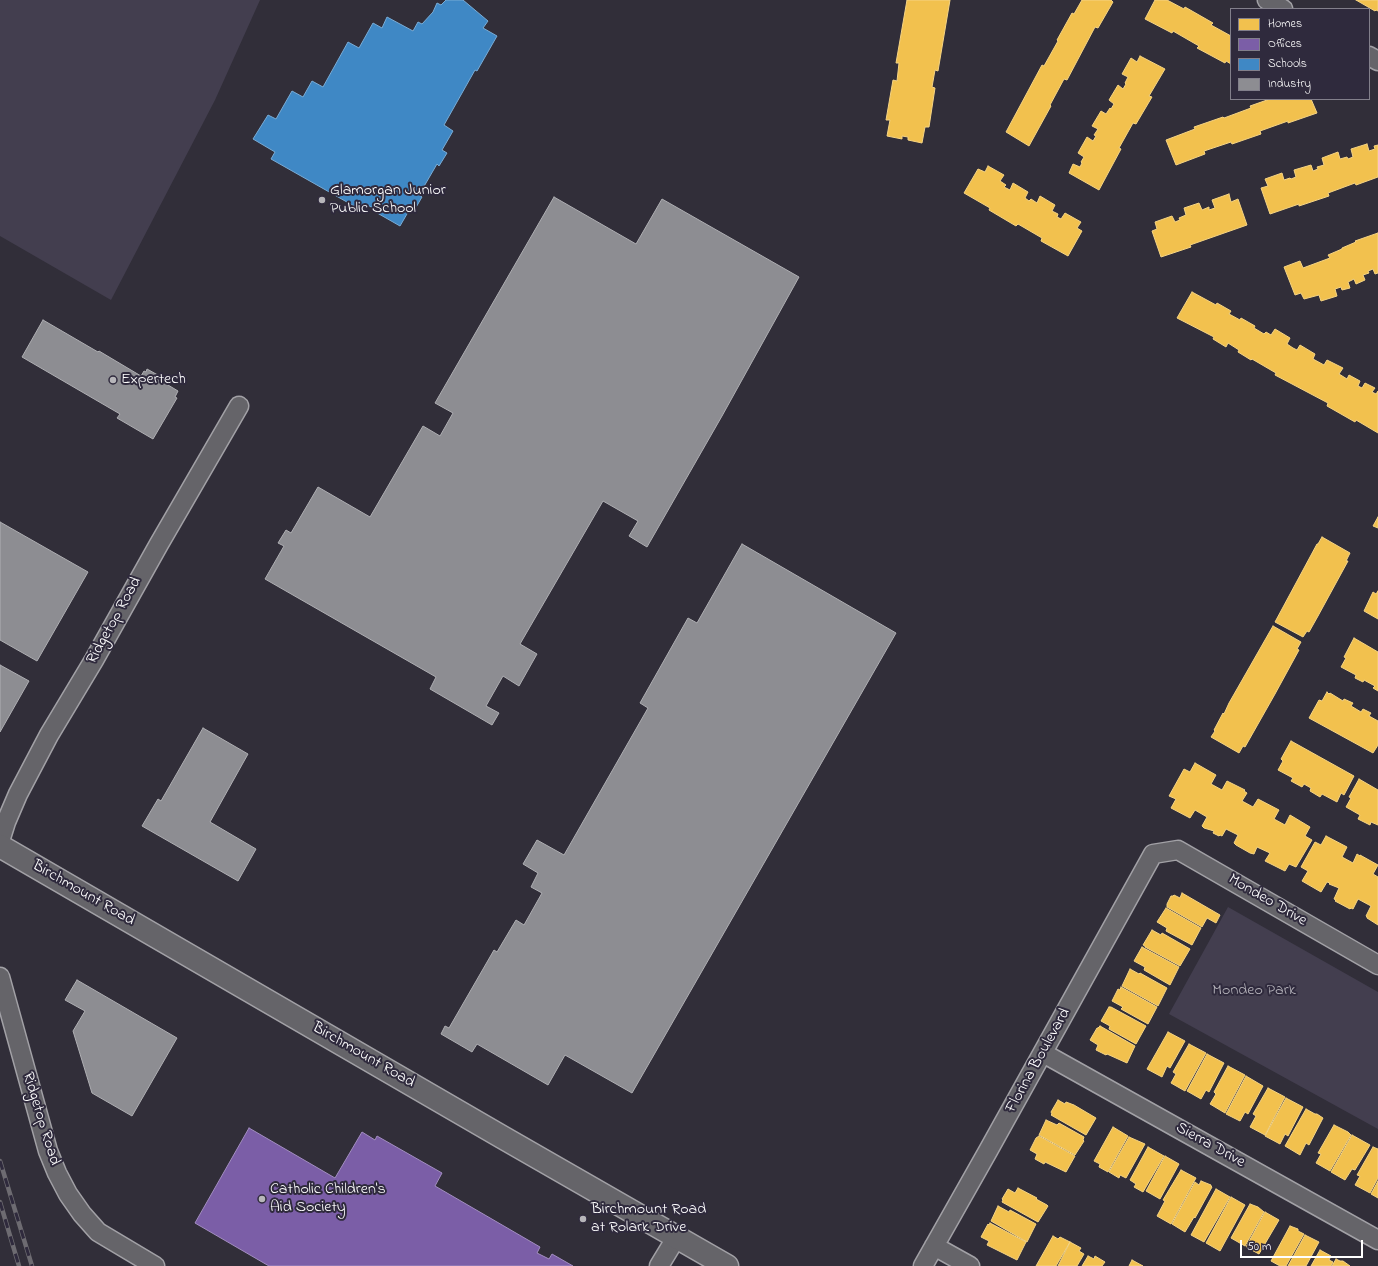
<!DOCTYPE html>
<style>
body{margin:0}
#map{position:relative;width:1378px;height:1266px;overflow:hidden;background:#312e39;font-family:"Indie Flower",sans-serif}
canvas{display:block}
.legend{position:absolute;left:1230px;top:8px;width:140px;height:92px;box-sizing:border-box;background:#2f2a3d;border:1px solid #827f8b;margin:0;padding:5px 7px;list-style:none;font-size:12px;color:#fff}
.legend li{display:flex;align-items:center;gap:8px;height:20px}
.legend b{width:20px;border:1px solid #827f8b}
.scale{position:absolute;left:1240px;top:1240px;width:123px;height:18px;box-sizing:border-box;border:2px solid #fff;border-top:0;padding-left:5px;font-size:12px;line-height:14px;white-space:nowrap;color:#fff;-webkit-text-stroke:3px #2f2a3d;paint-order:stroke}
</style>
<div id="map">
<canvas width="1378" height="1266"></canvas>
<ul class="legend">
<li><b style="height:11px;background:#f2c14e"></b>Homes</li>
<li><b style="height:11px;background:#7b5ea7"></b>Offices</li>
<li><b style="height:11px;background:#3f88c5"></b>Schools</li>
<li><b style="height:11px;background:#8d8d92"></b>Industry</li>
</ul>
<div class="scale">50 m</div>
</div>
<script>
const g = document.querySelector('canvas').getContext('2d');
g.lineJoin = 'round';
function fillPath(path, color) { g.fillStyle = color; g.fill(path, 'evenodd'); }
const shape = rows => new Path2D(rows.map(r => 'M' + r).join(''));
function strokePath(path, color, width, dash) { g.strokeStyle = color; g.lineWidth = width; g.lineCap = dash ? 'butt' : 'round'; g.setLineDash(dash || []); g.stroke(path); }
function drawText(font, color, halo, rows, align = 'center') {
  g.font = font + ' "Indie Flower",sans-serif'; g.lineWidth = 4; g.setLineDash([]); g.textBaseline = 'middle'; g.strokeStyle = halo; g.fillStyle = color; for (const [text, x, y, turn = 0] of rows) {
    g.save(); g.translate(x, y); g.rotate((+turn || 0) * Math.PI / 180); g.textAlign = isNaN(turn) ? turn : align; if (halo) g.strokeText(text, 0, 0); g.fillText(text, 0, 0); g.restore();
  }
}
const green = shape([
 [0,0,260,0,215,100,111,300,0,236],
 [1228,907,1378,992,1378,1129,1169,1014]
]);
const homes = shape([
 [907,0,950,0,938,71,935,70,932,87,935,88,929,127,925,127,922,143,908,140,908,137,902,136,902,139,887,136,890,120,886,120,893,80,897,81,899,63,896,63,907,0],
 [1082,0,1111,0,1113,2,1098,28,1095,27,1067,80,1064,79,1050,105,1051,106,1029,146,1006,132,1042,65,1044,66,1058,41,1057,40,1072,13,1074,14,1082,0],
 [1155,0,1167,0,1184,9,1185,7,1213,23,1211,25,1231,36,1231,64,1226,61,1225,63,1197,48,1199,46,1173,31,1172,33,1145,19,1155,0],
 [1356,0,1378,0,1378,11,1376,10,1375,11,1356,0],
 [1140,56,1165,69,1149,96,1152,97,1136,124,1133,123,1119,148,1121,149,1099,190,1069,173,1073,164,1080,167,1082,163,1081,162,1084,157,1078,153,1087,137,1093,141,1096,136,1094,135,1098,129,1092,126,1101,111,1106,114,1110,108,1111,109,1114,104,1109,100,1118,85,1123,89,1126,84,1125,83,1128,77,1122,74,1131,58,1137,62,1140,56],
 [1270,99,1311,99,1317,113,1288,123,1288,121,1260,131,1261,134,1232,144,1231,142,1204,151,1205,154,1176,165,1166,140,1195,129,1194,127,1223,117,1224,118,1251,108,1250,106,1270,99],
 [1367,144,1369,151,1375,149,1374,146,1378,145,1378,177,1356,185,1355,183,1328,193,1329,196,1299,206,1299,204,1270,214,1261,188,1268,186,1265,179,1282,173,1284,180,1290,178,1291,179,1296,177,1294,170,1311,165,1313,171,1318,169,1317,167,1324,165,1322,158,1338,152,1340,159,1347,157,1348,159,1353,157,1351,149,1367,144],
 [988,166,1004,175,1000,181,1006,185,1004,187,1010,190,1013,183,1028,192,1025,198,1029,201,1031,199,1037,203,1040,196,1055,205,1052,211,1058,214,1057,217,1061,219,1065,213,1081,222,1077,228,1082,231,1068,256,1041,241,1042,238,1018,224,1016,226,989,210,990,208,964,193,978,169,985,172,988,166],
 [1229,194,1231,202,1238,199,1247,225,1190,245,1191,247,1161,257,1152,231,1157,229,1155,222,1172,216,1175,222,1180,220,1179,218,1186,215,1184,208,1199,203,1202,210,1209,207,1209,210,1215,208,1212,200,1229,194],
 [1378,233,1378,273,1375,274,1373,269,1368,271,1369,273,1363,275,1365,280,1356,284,1354,279,1348,282,1350,288,1342,290,1341,287,1335,289,1337,296,1321,301,1319,295,1304,299,1301,293,1295,295,1284,267,1300,261,1303,268,1330,258,1328,255,1342,249,1342,248,1356,242,1355,241,1378,233],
 [1192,292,1216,305,1217,303,1231,311,1229,314,1240,320,1241,318,1255,326,1254,328,1264,334,1266,332,1271,335,1275,329,1290,338,1287,344,1293,348,1297,350,1300,345,1315,354,1313,359,1324,365,1327,360,1343,368,1339,374,1347,379,1349,375,1360,381,1358,386,1362,388,1365,383,1375,388,1372,392,1376,394,1378,391,1378,433,1356,420,1355,422,1327,406,1328,403,1275,375,1276,373,1252,359,1251,360,1238,352,1239,350,1228,343,1226,347,1213,339,1214,337,1177,318,1192,292],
 [1378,517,1378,528,1373,526,1378,517],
 [1322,537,1350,553,1346,561,1348,561,1318,616,1309,632,1307,631,1303,637,1275,622,1317,544,1318,544,1322,537],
 [1378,591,1378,619,1364,611,1373,592,1376,594,1378,591],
 [1273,626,1301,642,1297,649,1299,650,1275,694,1245,747,1243,746,1239,753,1211,737,1215,731,1214,730,1223,713,1224,714,1229,703,1273,626],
 [1354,638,1378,652,1378,691,1373,688,1375,686,1364,680,1363,682,1355,678,1356,675,1341,667,1346,658,1344,657,1354,638],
 [1327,692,1329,694,1330,693,1343,701,1344,699,1353,703,1351,706,1361,712,1363,709,1371,713,1369,716,1378,721,1378,745,1373,753,1309,718,1319,700,1322,701,1327,692],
 [1291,741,1354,776,1344,795,1341,793,1337,802,1322,794,1320,797,1310,791,1311,788,1304,784,1302,787,1291,781,1293,778,1278,770,1283,761,1281,759,1291,741],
 [1195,763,1216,775,1211,784,1222,790,1227,781,1245,790,1244,791,1247,793,1242,801,1253,807,1258,799,1279,810,1274,819,1285,825,1290,815,1310,827,1305,836,1312,840,1296,867,1289,864,1285,871,1265,861,1270,853,1257,847,1254,854,1250,853,1236,845,1234,843,1238,835,1226,829,1222,836,1220,835,1219,836,1213,833,1214,831,1204,828,1202,826,1207,817,1195,810,1190,818,1171,808,1176,799,1169,796,1184,769,1190,772,1195,763],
 [1359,779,1378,790,1378,825,1371,822,1370,825,1358,819,1360,815,1346,807,1351,798,1349,797,1359,779],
 [1326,836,1347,847,1342,857,1353,863,1357,854,1360,856,1360,855,1378,865,1373,874,1378,877,1378,925,1367,918,1367,917,1366,916,1371,906,1358,899,1353,909,1351,908,1350,909,1335,901,1336,900,1334,899,1339,888,1329,884,1330,883,1327,882,1321,892,1302,881,1308,871,1301,867,1315,842,1321,845,1326,836],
 [1182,893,1220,915,1216,923,1207,918,1202,927,1167,907,1167,904,1171,896,1173,896,1174,895,1180,898,1182,893],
 [1166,908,1201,928,1192,945,1166,931,1167,928,1157,922,1166,908],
 [1152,930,1161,935,1162,933,1190,949,1180,966,1145,947,1145,946,1143,945,1152,930],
 [1142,947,1179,967,1170,985,1144,970,1145,967,1134,961,1142,947],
 [1130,969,1139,974,1140,973,1167,988,1158,1006,1122,986,1130,969],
 [1121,987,1157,1007,1148,1024,1121,1009,1123,1007,1112,1001,1118,989,1120,990,1121,987],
 [1109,1007,1111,1007,1146,1026,1136,1044,1109,1029,1110,1026,1101,1021,1109,1007],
 [1100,1026,1135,1046,1127,1063,1107,1054,1106,1055,1096,1050,1098,1045,1090,1040,1097,1028,1098,1028,1100,1026],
 [1168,1032,1185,1041,1170,1068,1167,1066,1162,1077,1147,1069,1168,1032],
 [1189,1044,1206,1053,1185,1091,1171,1083,1176,1074,1173,1072,1189,1044],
 [1207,1054,1224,1063,1209,1092,1206,1090,1201,1099,1187,1091,1207,1054],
 [1228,1066,1245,1075,1225,1113,1210,1104,1216,1094,1214,1092,1228,1066],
 [1246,1076,1263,1086,1248,1114,1245,1112,1240,1121,1226,1114,1246,1076],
 [1268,1088,1285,1097,1265,1135,1250,1127,1256,1116,1253,1114,1268,1088],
 [1286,1098,1303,1107,1288,1136,1285,1134,1280,1144,1265,1136,1286,1098],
 [1058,1100,1065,1104,1066,1102,1074,1105,1096,1118,1086,1135,1051,1115,1052,1114,1051,1112,1058,1100],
 [1306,1109,1315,1114,1317,1114,1323,1118,1309,1145,1306,1143,1300,1155,1285,1146,1306,1109],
 [1046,1120,1057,1125,1059,1123,1084,1137,1083,1140,1084,1141,1075,1155,1039,1135,1046,1120],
 [1334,1125,1348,1132,1351,1135,1330,1171,1316,1163,1321,1154,1318,1153,1334,1125],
 [1113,1127,1128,1136,1108,1172,1099,1167,1100,1164,1094,1161,1113,1127],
 [1352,1135,1370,1145,1355,1170,1352,1169,1345,1180,1331,1172,1352,1135],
 [1039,1136,1075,1156,1066,1172,1045,1162,1044,1164,1035,1159,1037,1154,1030,1150,1036,1138,1039,1136],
 [1129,1137,1145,1144,1126,1178,1120,1175,1119,1178,1109,1172,1129,1137],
 [1148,1147,1164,1156,1143,1192,1134,1187,1136,1184,1130,1180,1148,1147],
 [1373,1147,1378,1149,1378,1178,1370,1193,1355,1185,1360,1176,1357,1175,1373,1147],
 [1165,1156,1179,1164,1160,1199,1146,1191,1165,1156],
 [1181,1170,1196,1178,1171,1224,1157,1216,1165,1201,1163,1200,1181,1170],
 [1201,1181,1211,1185,1211,1186,1212,1187,1195,1218,1194,1217,1185,1232,1172,1224,1195,1182,1199,1185,1201,1181],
 [1378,1181,1378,1198,1371,1194,1378,1181],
 [1018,1188,1037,1198,1036,1199,1047,1205,1048,1206,1038,1222,1002,1202,1003,1200,1002,1199,1008,1189,1015,1193,1018,1188],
 [1216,1189,1230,1197,1204,1242,1191,1235,1216,1189],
 [1231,1197,1245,1205,1220,1251,1206,1243,1231,1197],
 [1250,1204,1258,1207,1264,1212,1245,1246,1231,1238,1250,1204],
 [998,1206,1009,1212,1010,1210,1036,1224,1027,1242,991,1221,998,1206],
 [1265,1212,1279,1220,1259,1254,1246,1247,1265,1212],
 [990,1223,1026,1242,1017,1260,987,1245,989,1241,981,1237,988,1224,989,1225,990,1223],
 [1290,1226,1298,1229,1298,1231,1304,1234,1286,1266,1280,1266,1271,1261,1290,1226],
 [1305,1235,1319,1242,1306,1266,1288,1266,1305,1235],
 [1053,1236,1058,1239,1060,1237,1070,1242,1056,1266,1036,1266,1053,1236],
 [1070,1242,1081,1248,1079,1251,1084,1254,1077,1266,1058,1266,1070,1242],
 [1320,1250,1331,1256,1329,1260,1333,1262,1331,1266,1311,1266,1320,1250],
 [1088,1256,1094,1259,1095,1256,1105,1262,1102,1266,1082,1266,1088,1256],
 [1336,1259,1340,1261,1343,1261,1350,1266,1332,1266,1336,1259],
 [1132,1260,1143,1266,1129,1266,1132,1260]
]);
const offices = shape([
 [249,1128,335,1178,362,1132,375,1140,377,1136,442,1173,435,1186,540,1247,537,1253,549,1259,552,1254,573,1266,269,1266,195,1223,249,1128]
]);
const schools = shape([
 [446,0,463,0,488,21,483,28,497,36,477,71,475,70,444,125,453,131,442,150,447,153,439,166,437,164,419,195,422,197,415,209,411,207,400,226,372,210,373,208,364,203,361,210,271,159,275,152,253,139,268,115,276,119,292,91,303,97,312,81,323,87,348,42,359,48,373,23,382,28,387,17,413,31,418,22,422,24,433,12,437,3,441,5,446,0]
]);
const industry = shape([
 [554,197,636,244,662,199,799,277,722,416,647,547,629,536,638,521,603,501,520,644,537,654,519,686,503,676,486,706,499,713,492,725,430,689,436,677,265,579,284,546,278,543,286,530,291,533,318,487,370,517,423,426,440,436,453,413,435,403,554,197],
 [43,320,98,352,99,351,141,376,144,371,146,372,147,369,165,379,163,382,178,391,175,397,177,398,153,439,117,418,120,414,22,357,43,320],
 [0,522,88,572,37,661,0,640,0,522],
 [742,544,896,633,632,1093,565,1055,548,1085,477,1044,472,1052,441,1034,445,1026,449,1028,494,950,497,952,516,920,524,925,542,893,531,887,538,873,523,864,537,840,564,855,648,708,640,703,688,618,697,623,742,544],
 [0,665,29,681,0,732,0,665],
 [203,728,248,754,210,822,256,849,238,881,142,826,158,799,161,801,203,728],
 [77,980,177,1038,132,1116,92,1093,73,1031,85,1011,65,1000,77,980]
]);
const minor = shape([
 [1267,0,1283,9],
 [1369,56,1378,61],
 [0,841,6,822,18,794,49,735,94,660,159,544,239,406],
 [0,977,48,1151,57,1173,68,1194,82,1214,98,1232,155,1266],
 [1043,1053,1378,1240],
 [934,1246,970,1266],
 [659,1266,676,1238],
 [923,1266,988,1151,1153,854,1178,850,1378,965]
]);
const secondary = shape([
 [0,846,502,1137,727,1266]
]);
const rail = shape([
 [0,1161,32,1266],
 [0,1202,19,1266]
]);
const markers = [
 [322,200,4,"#b7b6ba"],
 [113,380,4,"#b7b6ba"],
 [262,1199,4,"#b7b6ba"],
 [583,1219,4,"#b7b6ba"]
];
const poiNames = [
 ["Glamorgan Junior",330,191],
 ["Public School",330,209],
 ["Expertech",121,380],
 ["Catholic Children's",270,1190],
 ["Aid Society",270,1208],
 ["Birchmount Road",591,1210],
 ["at Rolark Drive",591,1228]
];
const streetNames = [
 ["Ridgetop Road",115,621,-61],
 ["Birchmount Road",83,894,30],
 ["Mondeo Drive",1267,901,30],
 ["Birchmount Road",363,1056,30],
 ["Florina Boulevard",1039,1061,-61],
 ["Ridgetop Road",40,1119,73],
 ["Sierra Drive",1210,1146,29]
];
const parkNames = [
 ["Mondeo Park",1254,991]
];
fillPath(green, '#433e4f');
fillPath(homes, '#f2c14e');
strokePath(homes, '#f6d483', 1);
fillPath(offices, '#7b5ea7');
strokePath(offices, '#a38ec1', 1);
fillPath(schools, '#3f88c5');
strokePath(schools, '#79acd6', 1);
fillPath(industry, '#8d8d92');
strokePath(industry, '#afafb3', 1);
strokePath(minor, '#a2a1a6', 21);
strokePath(secondary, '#a2a1a6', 25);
strokePath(minor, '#656469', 18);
strokePath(secondary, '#656469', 22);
strokePath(rail, '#6d6b71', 4.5);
strokePath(rail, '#2f2a3d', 3, [9]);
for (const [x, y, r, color] of markers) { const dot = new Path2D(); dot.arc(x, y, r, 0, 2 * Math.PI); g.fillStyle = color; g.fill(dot); strokePath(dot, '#2f2a3d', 1.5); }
drawText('16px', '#fff', '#2f2a3d', poiNames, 'left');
drawText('16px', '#fff', '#2f2a3d', streetNames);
drawText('16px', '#b5b3ba', '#2f2a3d', parkNames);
</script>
